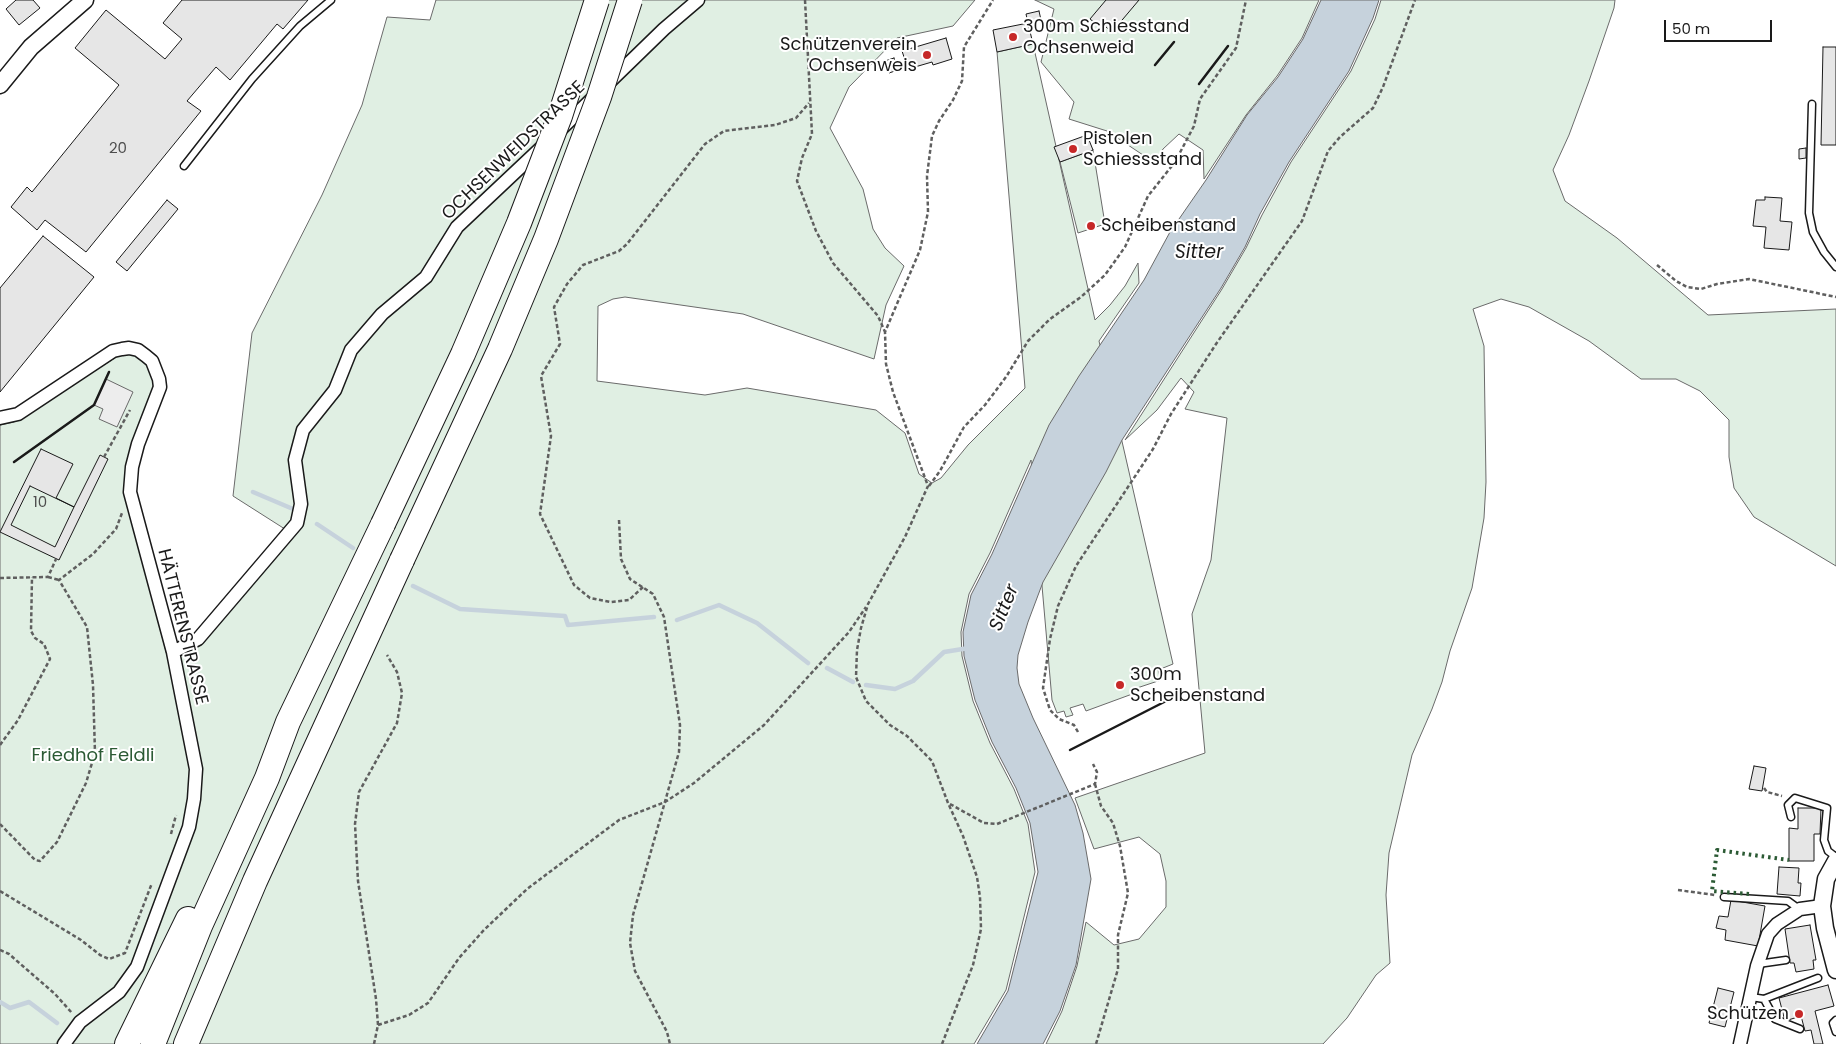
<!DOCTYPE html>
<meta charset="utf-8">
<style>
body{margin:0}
#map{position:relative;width:1836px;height:1044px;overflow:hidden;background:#fff;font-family:Poppins,sans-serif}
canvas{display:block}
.scale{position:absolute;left:1664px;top:20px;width:108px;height:22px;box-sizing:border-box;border:2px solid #1a1a1a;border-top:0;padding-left:6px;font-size:15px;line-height:18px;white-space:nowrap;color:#1a1a1a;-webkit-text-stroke:4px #fff;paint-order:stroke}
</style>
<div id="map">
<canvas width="1836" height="1044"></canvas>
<div class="scale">50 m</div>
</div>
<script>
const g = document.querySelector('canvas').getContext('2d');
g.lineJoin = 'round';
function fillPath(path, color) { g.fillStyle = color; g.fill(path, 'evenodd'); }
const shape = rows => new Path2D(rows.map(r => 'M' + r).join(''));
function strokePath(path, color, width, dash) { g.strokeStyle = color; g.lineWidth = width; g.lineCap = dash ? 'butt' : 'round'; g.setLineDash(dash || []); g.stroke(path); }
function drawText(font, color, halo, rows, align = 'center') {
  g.font = font + ' Poppins,sans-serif'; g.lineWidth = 4; g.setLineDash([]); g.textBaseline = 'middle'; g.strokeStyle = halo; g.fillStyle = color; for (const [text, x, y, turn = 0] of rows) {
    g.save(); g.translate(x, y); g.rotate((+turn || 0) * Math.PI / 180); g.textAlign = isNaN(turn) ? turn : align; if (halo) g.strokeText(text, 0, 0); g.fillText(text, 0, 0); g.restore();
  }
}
const green = shape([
 [436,0,975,0,953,26,897,38,849,87,830,128,863,189,873,229,885,248,904,266,886,305,874,359,743,314,625,297,613,299,598,306,597,381,705,395,747,388,876,410,905,433,919,474,932,483,941,478,968,445,1025,388,997,52,1033,44,1095,320,1110,305,1125,286,1138,263,1139,283,1099,341,1173,664,1158,670,1161,680,1134,689,1135,693,1086,711,1083,704,1070,708,1073,715,1066,717,1064,711,1057,713,1052,700,1031,460,990,553,969,594,961,632,962,656,973,701,990,743,1014,789,1028,824,1035,872,1006,990,974,1044,0,1044,0,425,14,422,118,356,132,354,143,359,152,368,154,381,152,392,129,510,169,663,288,531,233,496,252,333,322,195,362,105,387,17,430,20,436,0],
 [1035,0,1319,0,1302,38,1277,76,1246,115,1204,179,1203,150,1179,134,1163,149,1155,163,1107,131,1069,119,1074,102,1041,62,1054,9,1035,0],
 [1381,0,1615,0,1614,8,1589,81,1569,135,1553,170,1565,201,1617,238,1708,315,1836,309,1836,566,1754,517,1734,488,1729,457,1729,420,1700,391,1676,379,1641,379,1589,341,1529,307,1501,299,1473,309,1484,346,1486,482,1484,518,1472,588,1450,651,1442,682,1432,709,1412,755,1389,853,1386,895,1390,963,1376,975,1347,1018,1323,1044,1046,1044,1062,1011,1077,966,1086,922,1114,945,1139,939,1166,907,1166,881,1160,854,1139,837,1094,849,1075,798,1205,753,1192,614,1211,560,1227,418,1185,409,1194,392,1181,378,1157,410,1125,440,1222,289,1246,248,1262,215,1291,162,1351,71,1375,19,1381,0],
 [1093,150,1105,224,1078,233,1060,162,1093,150]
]);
const parking = shape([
 [106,379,133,392,117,427,99,419,103,409,94,405,106,379]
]);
const water = shape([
 [1321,0,1379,0,1373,18,1349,71,1289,162,1260,214,1245,247,1221,288,1122,440,1106,472,1043,582,1028,622,1018,655,1017,668,1019,684,1033,718,1075,805,1083,833,1091,879,1076,965,1060,1011,1043,1044,977,1044,1008,991,1038,872,1030,823,1016,788,992,742,975,700,964,656,963,632,971,595,992,554,1049,425,1079,376,1144,280,1170,232,1206,180,1247,115,1278,77,1303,39,1321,0]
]);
const stream = shape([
 [253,492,293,509],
 [317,524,353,548],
 [413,586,460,609,565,616,568,625,654,617],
 [677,620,719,605,757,623,808,663],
 [827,668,853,682],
 [866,685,895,689,913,681,944,652,969,648],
 [0,1002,10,1008,29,1002,57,1023]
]);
const building = shape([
 [16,0,33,0,40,8,19,25,6,9,16,0],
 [182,0,308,0,283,29,277,24,230,80,216,67,187,101,201,111,86,252,45,220,37,230,11,207,27,187,32,192,119,85,75,48,106,10,165,59,182,39,163,23,182,0],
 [1106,0,1139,0,1112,32,1106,27,1104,30,1090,19,1106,0],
 [1039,11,1041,20,1028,23,1026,14,1039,11],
 [1028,23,1033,44,997,52,993,30,1028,23],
 [946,38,952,59,933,65,932,62,908,69,902,51,946,38],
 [1823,47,1836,47,1836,145,1821,145,1823,47],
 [894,58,898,70,889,73,885,61,894,58],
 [1087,135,1093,150,1060,162,1054,147,1087,135],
 [1806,148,1806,158,1799,159,1799,149,1806,148],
 [1765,197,1782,198,1780,221,1792,222,1789,250,1764,248,1766,227,1753,226,1756,200,1765,200,1765,197],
 [167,200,178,209,127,271,116,262,167,200],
 [43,236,94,277,0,392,0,288,43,236],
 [41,449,73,464,56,498,74,507,100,455,108,459,59,560,0,532,41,449],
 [30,486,74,507,55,547,11,525,30,486],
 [1754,766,1766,768,1762,791,1749,789,1754,766],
 [1798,808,1821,808,1820,834,1814,834,1814,861,1789,861,1789,828,1798,829,1798,808],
 [1779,867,1799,868,1798,883,1801,883,1800,896,1777,894,1779,867],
 [1731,900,1765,906,1758,946,1725,940,1726,930,1716,928,1719,916,1728,917,1731,900],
 [1810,925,1816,960,1813,960,1814,969,1796,972,1794,963,1790,963,1785,929,1810,925],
 [1828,985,1834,1006,1815,1011,1823,1044,1814,1044,1811,1030,1805,1031,1801,1016,1785,1021,1779,998,1828,985],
 [1718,988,1734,992,1725,1027,1709,1023,1718,988]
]);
const path = shape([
 [805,0,812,134,802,158,797,181,816,231,833,263,878,316,885,332],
 [1657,265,1676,281,1687,287,1701,289,1717,284,1749,279,1836,297],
 [104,457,130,410],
 [929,486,940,471,964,427,985,405,1006,377,1028,341,1050,319,1081,297,1105,275,1125,247,1148,196,1175,162,1194,126,1200,99,1236,48,1246,0],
 [619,520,621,559,630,579,653,594,664,617,680,725,679,752,633,915,630,943,635,971,667,1032,670,1044],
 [48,577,59,580],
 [0,578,48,577,56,559],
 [643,587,629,600,611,602,590,598,574,585,540,514,551,436,541,376,560,344,554,307,567,284,583,265,619,251,627,244,705,144,724,131,775,125,796,118,809,103],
 [1078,732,1074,725,1059,719,1050,710,1043,688,1050,639,1058,606,1076,566,1153,449,1171,414,1216,344,1302,221,1328,151,1340,137,1373,108,1383,87,1415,0],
 [0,745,18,720,50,659,44,644,35,638,31,631,32,577],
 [1095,784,1101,806,1113,823,1120,846,1128,893,1118,935,1118,969,1096,1044],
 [1764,788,1767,792,1782,796],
 [950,804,984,823,997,824,1095,784,1097,772,1093,764],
 [0,824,35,860,40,861,57,842,86,783,95,753,93,685,87,627,59,580,93,554,116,529,122,513],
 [171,834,176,815],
 [1678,890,1715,895],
 [0,891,81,940,100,955,109,959,125,953,152,883],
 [0,950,9,954,55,994,72,1013],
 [378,1025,409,1015,428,1003,459,958,483,931,527,889,619,820,665,802,694,783,764,725,849,632,866,607],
 [374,1044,378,1025,376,999,358,881,355,824,359,792,397,723,402,693,397,672,387,655],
 [942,1044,973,965,981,929,980,897,977,877,963,836,948,803,932,761,907,736,890,725,866,701,856,677,857,650,861,628,868,604,905,537,928,486,893,392,886,364,885,332,920,250,928,212,927,176,932,136,939,121,953,100,962,81,964,47,993,0]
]);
const service = shape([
 [1812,104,1809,213,1813,232,1824,252,1836,267],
 [184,166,252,79,300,26,331,0],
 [1791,817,1788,805,1795,798,1827,808,1824,840,1828,851,1836,857],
 [1724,897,1788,901,1799,909],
 [1758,964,1786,960],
 [1751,997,1764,999,1818,978],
 [1764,999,1775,1019,1800,1029],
 [1836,1020,1833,1023,1836,1032]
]);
const minor = shape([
 [560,130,664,29,698,0],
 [0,418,18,414,113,351,122,349,129,348,138,350,146,356,152,361,159,379,160,387,138,444,132,467,130,492,173,652,196,769,194,799,189,827,137,967,119,992,80,1022,64,1044],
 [173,652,198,639,297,523,301,504,295,460,303,430,335,390,351,350,382,314,426,277,457,227,543,146],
 [1740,1044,1757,966,1768,934,1777,924,1800,909,1822,906]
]);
const tertiary = shape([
 [0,85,31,47,85,0],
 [1836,861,1826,879,1822,906,1825,928,1836,970]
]);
const motorway = shape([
 [127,1044,188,919],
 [153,1044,200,926,267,778,288,722,383,524],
 [186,1044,255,881,402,560]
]);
const motorwayBridge = shape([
 [383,524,463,354,519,223,560,116,597,0],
 [402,560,500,349,546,239,599,97,630,0]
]);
const hedge = shape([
 [1749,894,1712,891,1717,850,1789,860]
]);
const wall = shape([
 [1155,65,1174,42],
 [1199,84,1228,46],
 [14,462,94,405,109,372],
 [1070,750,1172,698]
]);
const markers = [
 [1013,37,5,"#c62828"],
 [927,55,5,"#c62828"],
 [1073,149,5,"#c62828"],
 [1091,226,5,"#c62828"],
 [1120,685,5,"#c62828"],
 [1799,1014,5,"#c62828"]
];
const numberNames = [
 ["20",118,149],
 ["10",40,503]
];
const poiNames = [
 ["300m Schiesstand",1023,27],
 ["Ochsenweid",1023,48],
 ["Schützenverein",917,45,"right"],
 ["Ochsenweis",917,66,"right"],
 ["Pistolen",1083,139],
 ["Schiessstand",1083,160],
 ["Scheibenstand",1101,226],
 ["300m",1130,675],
 ["Scheibenstand",1130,696],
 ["Schützen",1789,1014,"right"]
];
const streetNames = [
 ["OCHSENWEIDSTRASSE",514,151,-44],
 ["HÄTTERENSTRASSE",182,627,76]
];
const parkNames = [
 ["Friedhof Feldli",93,756]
];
const waterNames = [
 ["Sitter",1199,253],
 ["Sitter",1005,608,-68]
];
fillPath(green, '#e0efe3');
strokePath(green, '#6a6a6a', 1);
fillPath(parking, '#ededed');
strokePath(parking, '#6a6a6a', 1);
fillPath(water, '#c6d2dc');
strokePath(water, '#6a6a6a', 1);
strokePath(stream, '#c6d2dc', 4.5);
fillPath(building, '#e6e6e6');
strokePath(building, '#1a1a1a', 1);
strokePath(service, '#1a1a1a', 9);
strokePath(minor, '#1a1a1a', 15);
strokePath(tertiary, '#1a1a1a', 19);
strokePath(motorway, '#1a1a1a', 26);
strokePath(path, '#5f5f5f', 2.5, [4, 2.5]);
strokePath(service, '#fff', 6);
strokePath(minor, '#fff', 12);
strokePath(tertiary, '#fff', 16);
strokePath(motorway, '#fff', 24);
strokePath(motorwayBridge, '#1a1a1a', 26, []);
strokePath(motorwayBridge, '#fff', 24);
strokePath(hedge, '#2b5a34', 4, [2.5, 4]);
strokePath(wall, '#1a1a1a', 2.5);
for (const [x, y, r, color] of markers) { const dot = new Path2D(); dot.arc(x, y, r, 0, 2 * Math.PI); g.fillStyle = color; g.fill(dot); strokePath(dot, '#fff', 2); }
drawText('15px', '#4d4d4d', null, numberNames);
drawText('18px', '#1a1a1a', '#fff', poiNames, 'left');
drawText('18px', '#1a1a1a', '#fff', streetNames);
drawText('18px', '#2b5a34', '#fff', parkNames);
drawText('italic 19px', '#1a1a1a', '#fff', waterNames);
</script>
